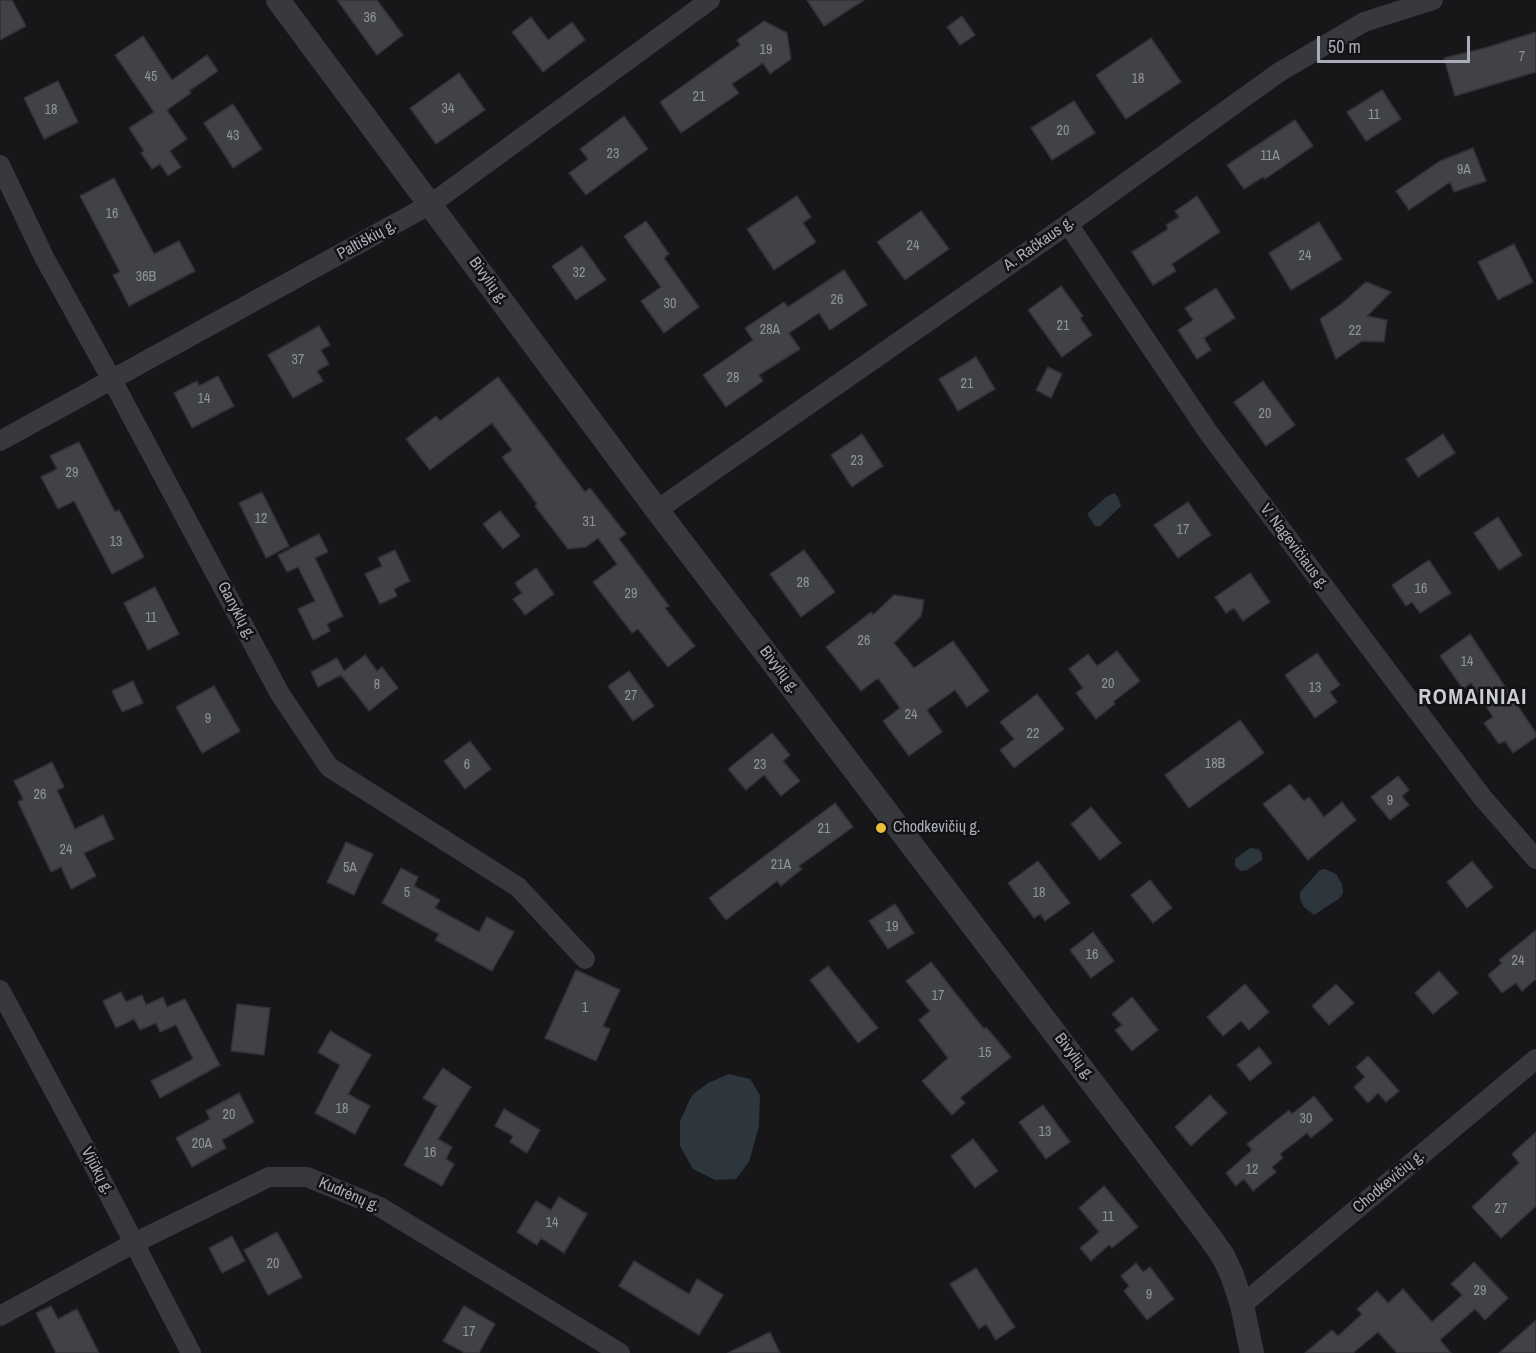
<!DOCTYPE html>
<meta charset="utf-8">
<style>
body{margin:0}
#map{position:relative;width:1536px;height:1353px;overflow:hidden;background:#171719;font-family:"Archivo Narrow",sans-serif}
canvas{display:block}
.scale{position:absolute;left:1317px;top:36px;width:153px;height:27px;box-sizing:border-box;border:3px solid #aaadb9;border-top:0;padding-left:8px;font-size:18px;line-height:21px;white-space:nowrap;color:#aaadb9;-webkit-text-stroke:4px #121214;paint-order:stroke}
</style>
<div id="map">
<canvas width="1536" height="1353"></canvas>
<div class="scale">50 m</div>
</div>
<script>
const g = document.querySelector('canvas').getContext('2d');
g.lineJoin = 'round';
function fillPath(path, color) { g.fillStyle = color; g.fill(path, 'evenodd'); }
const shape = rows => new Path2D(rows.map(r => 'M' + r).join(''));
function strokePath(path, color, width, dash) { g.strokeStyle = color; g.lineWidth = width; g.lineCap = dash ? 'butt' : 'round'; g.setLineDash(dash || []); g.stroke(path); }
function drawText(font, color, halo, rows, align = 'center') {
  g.font = font + ' "Archivo Narrow",sans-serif'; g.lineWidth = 5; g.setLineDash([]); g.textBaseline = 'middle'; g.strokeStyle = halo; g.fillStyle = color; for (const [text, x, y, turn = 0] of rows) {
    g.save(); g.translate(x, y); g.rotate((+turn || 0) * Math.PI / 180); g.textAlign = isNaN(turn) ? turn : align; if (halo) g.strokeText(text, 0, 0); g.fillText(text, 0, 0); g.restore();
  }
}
const water = shape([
 [1114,493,1118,497,1121,506,1100,526,1095,526,1087,514,1106,497],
 [1250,848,1258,849,1262,853,1262,860,1247,870,1241,871,1235,866,1235,859],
 [1325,869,1336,874,1342,884,1343,893,1340,898,1314,915,1304,907,1300,899,1300,892,1320,870],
 [729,1074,750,1079,760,1095,759,1126,749,1162,736,1179,715,1180,693,1169,680,1146,680,1121,692,1095,708,1083]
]);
const building = shape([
 [0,0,12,0,26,26,0,40,0,0],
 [337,0,377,0,403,35,377,55,337,0],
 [807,0,864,0,824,26,807,0],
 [962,16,975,35,960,45,947,27,962,16],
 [531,17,548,40,572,22,585,40,543,72,512,32,531,17],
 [764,21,787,33,791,59,770,74,763,63,732,84,739,93,681,133,660,102,740,45,737,40,764,21],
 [1536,32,1536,72,1455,96,1444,58,1485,48,1536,32],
 [143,36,172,80,207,55,218,71,189,91,191,93,167,110,187,139,170,151,181,167,168,176,160,164,152,169,141,153,144,151,129,128,154,112,115,55,143,36],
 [1151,38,1181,82,1126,119,1096,75,1151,38],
 [459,73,485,110,436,144,410,108,459,73],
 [58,81,78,122,44,139,24,98,58,81],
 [1382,90,1401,119,1366,141,1347,112,1382,90],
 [1074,101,1095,133,1052,160,1031,128,1074,101],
 [233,104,262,149,233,168,204,123,233,104],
 [624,116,648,149,586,195,569,173,588,159,580,149,624,116],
 [1295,120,1313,146,1265,179,1263,177,1244,189,1227,165,1295,120],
 [1473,148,1486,181,1454,192,1450,182,1409,210,1396,191,1440,161,1473,148],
 [114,178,154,254,179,241,195,271,129,306,113,275,120,272,80,196,114,178],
 [797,196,811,217,803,223,816,242,774,270,747,229,797,196],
 [1197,196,1220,232,1172,264,1176,271,1153,285,1132,252,1168,229,1166,225,1179,217,1175,211,1197,196],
 [921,211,949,249,905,280,877,242,921,211],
 [646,221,669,254,664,258,699,307,664,333,641,301,661,287,624,236,646,221],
 [1319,222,1342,259,1291,290,1269,253,1319,222],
 [1514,244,1533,282,1498,300,1478,262,1514,244],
 [582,246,606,280,576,300,552,266,582,246],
 [844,270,867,305,830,330,819,313,789,333,800,349,759,375,763,381,726,407,703,375,753,340,745,328,784,302,788,307,844,270],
 [1366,282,1391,292,1367,316,1387,320,1384,342,1362,341,1336,359,1320,319,1340,305,1366,282],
 [1061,286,1083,316,1080,318,1092,335,1062,357,1028,310,1061,286],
 [1216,288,1235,318,1204,338,1211,350,1197,359,1178,330,1193,320,1185,308,1216,288],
 [319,326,330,345,321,350,329,364,317,371,323,381,293,398,268,355,319,326],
 [976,357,995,389,958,411,939,379,976,357],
 [1048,367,1062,374,1051,398,1036,390,1048,367],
 [218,376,234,406,192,428,174,393,197,381,199,386,218,376],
 [498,377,585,492,590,488,626,534,619,539,669,606,665,608,695,646,668,667,638,629,632,633,593,582,617,564,598,538,586,547,568,549,535,506,537,504,502,457,512,450,492,423,430,470,406,439,436,416,440,421,498,377],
 [1263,381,1295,425,1266,446,1234,402,1263,381],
 [862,434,883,466,852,487,831,455,862,434],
 [1443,434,1455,453,1418,477,1406,459,1443,434],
 [79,442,115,512,119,510,144,557,112,574,74,501,58,509,41,477,57,469,50,456,79,442],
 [262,492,289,546,266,558,239,503,262,492],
 [1188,502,1211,535,1178,558,1154,525,1188,502],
 [500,511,520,536,503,549,483,524,500,511],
 [1498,517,1522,555,1499,570,1474,533,1498,517],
 [319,534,328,552,315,558,343,616,327,624,330,631,313,640,298,609,315,601,298,567,287,572,278,555,319,534],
 [395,550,410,581,394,589,397,596,380,604,365,574,382,566,378,558,395,550],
 [804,550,835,592,801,617,770,574,804,550],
 [1429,560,1451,593,1420,613,1412,602,1406,606,1392,585,1429,560],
 [536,568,554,594,525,615,513,599,522,593,515,583,536,568],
 [1250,573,1270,602,1243,621,1234,608,1226,613,1215,597,1250,573],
 [155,587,179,634,148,650,124,603,155,587],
 [894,595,924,600,921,616,894,643,914,668,953,641,989,691,967,707,955,690,927,710,942,732,909,756,883,721,900,708,878,678,861,691,826,647,871,612,873,615,894,595],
 [1470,634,1536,733,1536,737,1513,753,1505,741,1499,744,1484,723,1493,717,1471,683,1463,689,1440,656,1470,634],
 [1117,651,1140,681,1113,702,1115,704,1096,719,1076,693,1083,688,1069,669,1088,654,1097,666,1117,651],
 [1317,653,1340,685,1330,692,1337,702,1315,718,1285,675,1317,653],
 [365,655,377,671,382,667,398,688,369,711,341,675,318,687,311,672,337,658,344,671,365,655],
 [629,671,654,706,633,721,608,686,629,671],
 [133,681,143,703,122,712,112,691,133,681],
 [214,686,240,731,202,753,176,707,214,686],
 [1037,694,1064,729,1014,768,1000,750,1014,739,1000,722,1037,694],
 [1240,720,1264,753,1189,808,1165,775,1240,720],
 [772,733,790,755,783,761,800,781,781,796,764,775,746,790,728,769,772,733],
 [470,741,491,769,465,789,444,761,470,741],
 [52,762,64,787,57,790,75,829,103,815,114,839,84,853,96,876,71,889,61,867,51,872,18,802,23,799,14,781,52,762],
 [1398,776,1409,790,1402,796,1409,805,1390,820,1371,797,1398,776],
 [1290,784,1304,801,1309,797,1324,817,1342,802,1356,820,1308,860,1263,804,1290,784],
 [835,803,853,827,799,866,802,869,781,886,777,881,726,920,709,898,835,803],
 [1091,807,1121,843,1100,860,1071,824,1091,807],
 [346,842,373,854,354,895,327,882,346,842],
 [1038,861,1070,903,1045,921,1040,914,1034,918,1008,883,1038,861],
 [1472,861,1493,887,1467,908,1447,882,1472,861],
 [401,868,418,877,414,886,440,900,435,908,479,932,487,917,514,932,492,971,435,940,439,934,382,903,401,868],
 [1150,880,1172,908,1153,923,1131,895,1150,880],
 [895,904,914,933,888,949,869,921,895,904],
 [1536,930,1536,979,1522,991,1516,983,1502,993,1488,975,1502,963,1499,960,1536,930],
 [1093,932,1114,961,1091,978,1070,950,1093,932],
 [931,962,984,1029,986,1027,1011,1057,960,1098,965,1103,952,1115,922,1081,948,1058,919,1020,930,1011,906,981,931,962],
 [828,966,878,1028,858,1043,810,980,828,966],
 [576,970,620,990,603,1026,610,1029,596,1061,545,1038,576,970],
 [1439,971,1458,993,1433,1014,1415,993,1439,971],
 [1245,984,1269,1012,1249,1030,1241,1021,1223,1036,1207,1017,1245,984],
 [1336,984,1354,1003,1329,1025,1312,1006,1336,984],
 [121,992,126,1002,142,995,146,1005,163,997,167,1007,185,999,220,1065,160,1098,151,1081,193,1059,176,1025,160,1032,156,1023,140,1030,134,1019,116,1028,103,1001,121,992],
 [1132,997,1158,1030,1132,1051,1115,1030,1122,1025,1112,1014,1132,997],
 [237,1004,270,1008,264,1055,231,1051,237,1004],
 [330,1031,371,1055,348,1094,370,1106,355,1134,315,1113,340,1065,318,1052,330,1031],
 [1259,1047,1272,1063,1250,1081,1237,1065,1259,1047],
 [1368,1056,1399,1091,1386,1102,1378,1093,1368,1103,1354,1087,1365,1077,1356,1067,1368,1056],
 [443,1068,471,1087,438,1139,452,1147,446,1159,454,1164,442,1186,404,1165,437,1106,423,1098,443,1068],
 [239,1093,254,1122,222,1140,226,1148,192,1167,176,1138,210,1119,206,1111,239,1093],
 [1210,1095,1227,1113,1191,1146,1175,1127,1210,1095],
 [1314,1096,1333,1120,1311,1138,1307,1133,1280,1154,1283,1158,1272,1167,1276,1172,1253,1191,1244,1179,1236,1186,1226,1173,1252,1150,1247,1144,1289,1110,1292,1114,1314,1096],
 [1043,1105,1070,1142,1046,1159,1019,1122,1043,1105],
 [504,1109,540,1130,527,1153,510,1142,513,1136,495,1126,504,1109],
 [1536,1132,1536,1206,1501,1238,1472,1207,1519,1163,1512,1154,1536,1132],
 [973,1139,998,1171,975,1188,951,1156,973,1139],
 [1104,1186,1138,1227,1112,1248,1109,1245,1091,1261,1080,1248,1099,1232,1079,1208,1104,1186],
 [559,1197,587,1214,564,1253,541,1238,537,1245,517,1232,536,1201,551,1210,559,1197],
 [277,1232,302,1277,268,1295,244,1250,277,1232],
 [232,1236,245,1261,222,1273,209,1248,232,1236],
 [634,1261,689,1294,697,1279,723,1295,699,1335,619,1286,634,1261],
 [1474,1262,1508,1298,1485,1320,1475,1309,1440,1340,1451,1353,1397,1353,1378,1332,1353,1353,1305,1353,1332,1330,1338,1336,1362,1314,1357,1309,1377,1291,1388,1303,1403,1289,1432,1322,1462,1295,1451,1284,1474,1262],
 [1136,1263,1143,1272,1150,1267,1174,1299,1147,1320,1124,1291,1129,1286,1121,1276,1136,1263],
 [976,1268,1015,1327,996,1340,986,1324,979,1329,950,1284,976,1268],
 [51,1306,58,1319,77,1309,99,1353,56,1353,36,1313,51,1306],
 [464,1306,495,1324,479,1353,465,1353,443,1341,464,1306],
 [1536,1320,1536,1353,1499,1353,1536,1320],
 [770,1332,780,1353,728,1353,770,1332]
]);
const minor = shape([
 [0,165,44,257,112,380,280,694,329,767,518,887,585,959],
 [1068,224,1208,432,1482,797,1536,859],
 [0,441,431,204,710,0],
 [657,510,1068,224,1278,73,1364,22,1433,0],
 [0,990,88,1154,191,1353],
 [1242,1305,1536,1059],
 [0,1316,134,1243,269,1177,307,1177,380,1207,620,1353]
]);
const tertiary = shape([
 [278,0,657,510,1209,1236,1223,1256,1232,1275,1242,1305,1252,1353]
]);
const markers = [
 [881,828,6,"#edbd3c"]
];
const numberNames = [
 ["36",370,18],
 ["19",766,50],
 ["7",1522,57],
 ["45",151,77],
 ["18",1138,79],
 ["21",699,97],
 ["34",448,109],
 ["18",51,110],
 ["11",1374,115],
 ["20",1063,131],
 ["43",233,136],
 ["23",613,154],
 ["11A",1270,156],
 ["9A",1464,170],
 ["16",112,214],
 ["24",913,246],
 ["24",1305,256],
 ["32",579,273],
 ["36B",146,277],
 ["26",837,300],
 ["30",670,304],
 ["21",1063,326],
 ["28A",770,330],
 ["22",1355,331],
 ["37",298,360],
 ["28",733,378],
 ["21",967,384],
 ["14",204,399],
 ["20",1265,414],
 ["23",857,461],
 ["29",72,473],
 ["12",261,519],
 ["31",589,522],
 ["17",1183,530],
 ["13",116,542],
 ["28",803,583],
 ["16",1421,589],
 ["29",631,594],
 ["11",151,618],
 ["26",864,641],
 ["14",1467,662],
 ["20",1108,684],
 ["8",377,685],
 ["13",1315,688],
 ["27",631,696],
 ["24",911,715],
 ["9",208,719],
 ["22",1033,734],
 ["18B",1215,764],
 ["6",467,765],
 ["23",760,765],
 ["26",40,795],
 ["9",1390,801],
 ["21",824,829],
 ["24",66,850],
 ["21A",781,865],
 ["5A",350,868],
 ["5",407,893],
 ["18",1039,893],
 ["19",892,927],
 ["16",1092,955],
 ["24",1518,961],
 ["17",938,996],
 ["1",585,1008],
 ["15",985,1053],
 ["18",342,1109],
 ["20",229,1115],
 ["30",1306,1119],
 ["13",1045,1132],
 ["20A",202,1144],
 ["16",430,1153],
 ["12",1252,1170],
 ["27",1501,1209],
 ["11",1108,1217],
 ["14",552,1223],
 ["20",273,1264],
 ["29",1480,1291],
 ["9",1149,1295],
 ["17",469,1332]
];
const streetNames = [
 ["Paltiškių g.",367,240,-29],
 ["A. Račkaus g.",1039,244,-35],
 ["Bivylių g.",488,281,54],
 ["V. Nagevičiaus g.",1294,547,53],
 ["Ganyklų g.",236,611,62],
 ["Bivylių g.",779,670,53],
 ["Bivylių g.",1074,1057,53],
 ["Vijūkų g.",97,1171,62],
 ["Chodkevičių g.",1389,1182,-40],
 ["Kudrėnų g.",349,1195,23]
];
const poiNames = [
 ["Chodkevičių g.",893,828]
];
const districtNames = [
 ["ROMAINIAI",1473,698]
];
fillPath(water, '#2d353d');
fillPath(building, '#414246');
strokePath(building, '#323135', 1.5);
strokePath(minor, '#38393e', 20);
strokePath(tertiary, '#38393e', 24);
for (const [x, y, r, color] of markers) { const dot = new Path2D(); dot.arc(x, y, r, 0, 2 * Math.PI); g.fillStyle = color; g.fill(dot); strokePath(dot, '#121214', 2); }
drawText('14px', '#90929c', null, numberNames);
drawText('16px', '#aaadb9', '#121214', streetNames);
drawText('16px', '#aaadb9', '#121214', poiNames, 'left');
g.letterSpacing = '1.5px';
drawText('bold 22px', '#cbcdd5', '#121214', districtNames);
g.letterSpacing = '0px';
</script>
